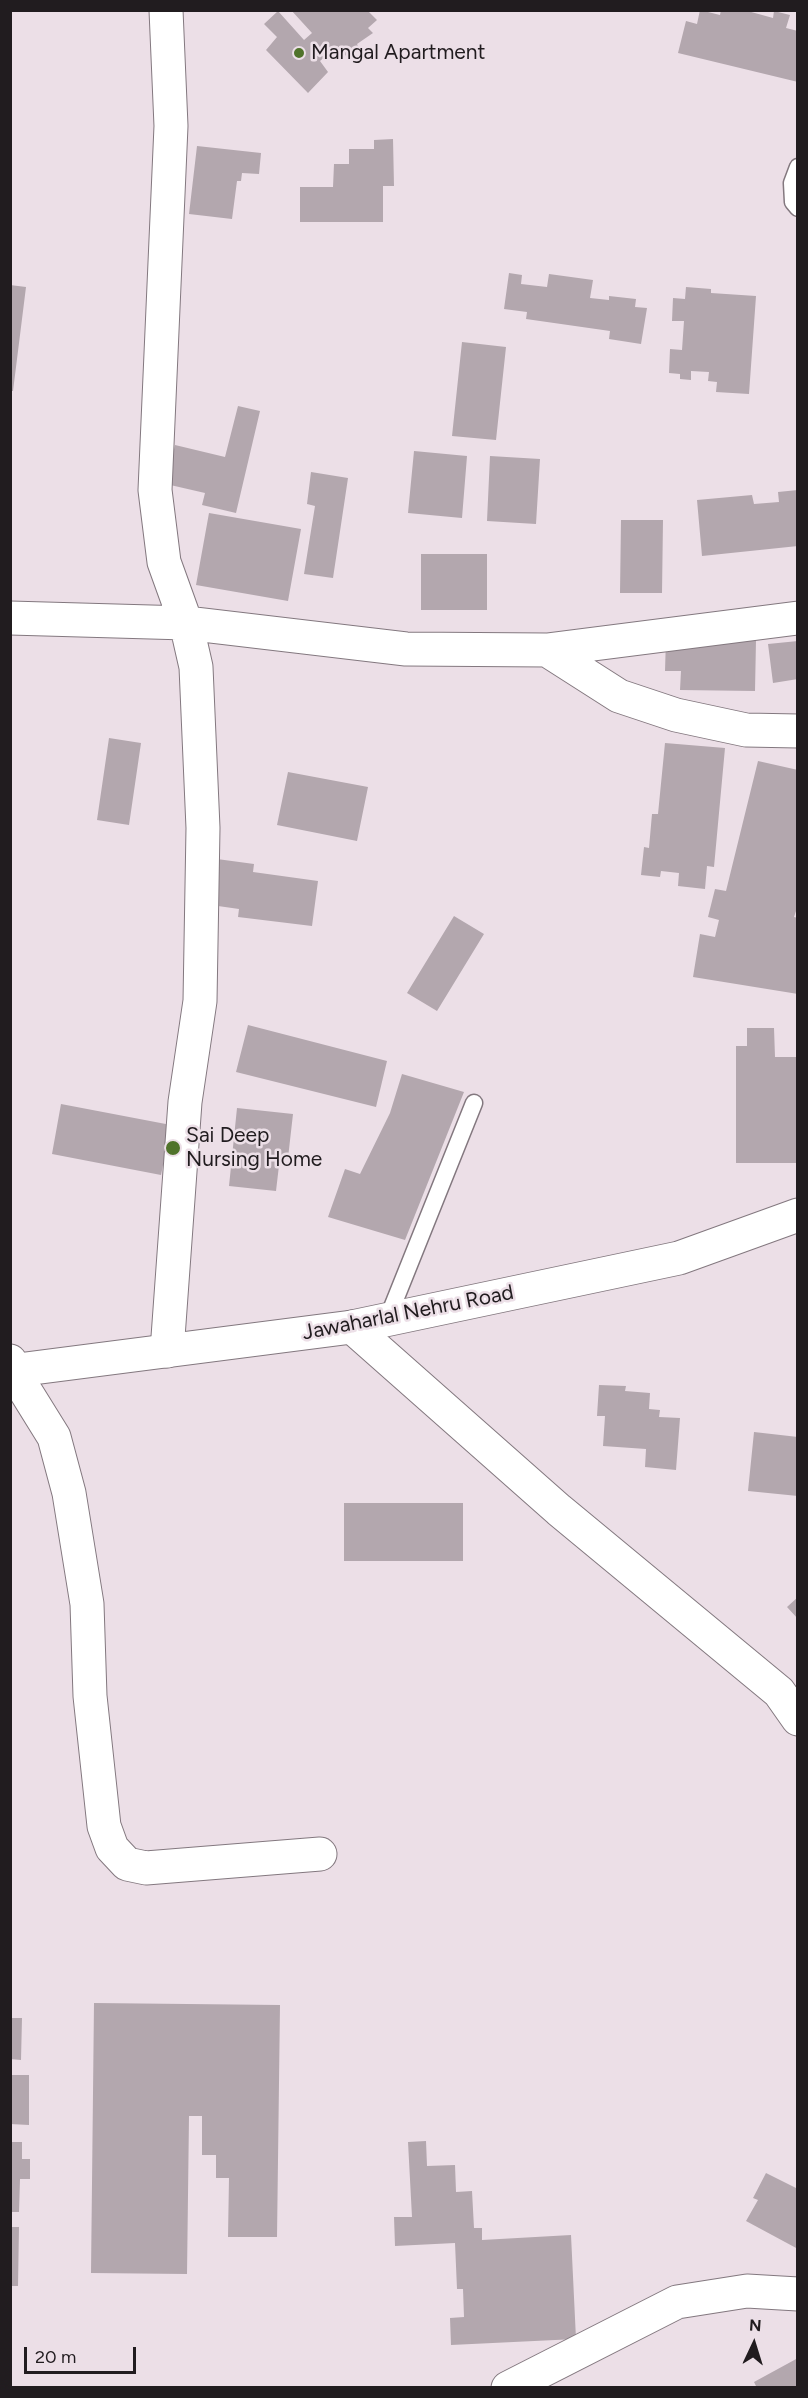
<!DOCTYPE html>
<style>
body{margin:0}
#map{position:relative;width:808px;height:2398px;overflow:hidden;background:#ecdfe7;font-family:Figtree,sans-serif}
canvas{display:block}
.frame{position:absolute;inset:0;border:12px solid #211c1f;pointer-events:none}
.north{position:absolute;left:724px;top:2314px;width:60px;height:60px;-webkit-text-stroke:4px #ecdfe7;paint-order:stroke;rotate:4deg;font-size:16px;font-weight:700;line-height:24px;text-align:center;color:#211c1f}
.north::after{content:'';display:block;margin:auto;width:21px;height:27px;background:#211c1f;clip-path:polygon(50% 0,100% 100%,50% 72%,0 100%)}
.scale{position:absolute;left:24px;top:2347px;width:112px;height:27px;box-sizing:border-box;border:3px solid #211c1f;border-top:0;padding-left:8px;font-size:18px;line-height:21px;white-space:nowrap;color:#211c1f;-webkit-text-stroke:4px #ecdfe7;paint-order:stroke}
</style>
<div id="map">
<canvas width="808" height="2398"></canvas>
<div class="frame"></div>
<div class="north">N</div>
<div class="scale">20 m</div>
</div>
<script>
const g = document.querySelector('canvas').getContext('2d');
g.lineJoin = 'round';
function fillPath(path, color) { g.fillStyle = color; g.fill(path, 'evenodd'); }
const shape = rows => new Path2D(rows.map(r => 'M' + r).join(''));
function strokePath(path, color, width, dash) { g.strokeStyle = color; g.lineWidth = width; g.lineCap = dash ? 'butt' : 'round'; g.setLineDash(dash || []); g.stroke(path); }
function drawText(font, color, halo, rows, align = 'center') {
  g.font = font + ' Figtree,sans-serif'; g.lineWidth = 5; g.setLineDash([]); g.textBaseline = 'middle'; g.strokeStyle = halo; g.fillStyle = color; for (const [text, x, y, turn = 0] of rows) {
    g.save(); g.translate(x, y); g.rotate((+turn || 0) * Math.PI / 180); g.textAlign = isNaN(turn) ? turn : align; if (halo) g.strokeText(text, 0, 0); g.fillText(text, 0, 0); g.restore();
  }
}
const building = shape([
 [291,10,367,10,377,20,368,28,373,33,357,44,359,48,347,57,337,46,320,61,328,72,308,93,266,50,277,37,264,24,278,11,304,40,312,33],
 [700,10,720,15,721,10,744,10,773,18,774,11,790,15,786,28,798,31,798,82,678,53,686,21,697,24],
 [393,139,394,186,383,186,383,222,300,222,300,187,333,187,334,164,349,164,349,149,374,149,374,140],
 [197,146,261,153,259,174,242,173,241,181,237,181,232,219,189,214],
 [509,273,522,275,521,284,547,287,549,274,593,280,590,298,609,300,609,296,636,299,635,307,647,308,641,344,609,339,610,331,526,319,527,312,504,309],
 [10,285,26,287,13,391,10,391],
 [686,287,711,289,711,293,756,296,749,394,716,392,717,382,708,381,709,372,691,371,691,380,680,379,680,374,669,373,670,349,682,350,684,321,672,321,673,298,685,299],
 [462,342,506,347,496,440,452,436],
 [238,406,260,411,236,513,202,505,205,493,166,484,175,445,225,457],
 [414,451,467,456,462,518,408,513],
 [490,456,540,459,536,524,487,521],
 [311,472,348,478,333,578,304,574,315,506,307,504],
 [798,490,798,546,702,556,697,500,752,495,754,504,779,502,778,492],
 [209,513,301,529,288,601,196,585],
 [621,520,663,520,662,593,620,593],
 [421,554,487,554,487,610,421,610],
 [666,638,756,640,755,691,680,690,681,671,665,671],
 [798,641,798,679,773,683,768,644],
 [109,738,141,743,129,825,97,820],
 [665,743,725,748,714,867,707,866,705,889,678,886,679,873,661,871,660,877,641,875,644,847,649,848,652,814,658,814],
 [758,761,798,770,798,905,794,917,798,918,798,994,693,977,700,934,715,937,719,920,708,917,715,889,726,891],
 [288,772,368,787,357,841,277,825],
 [217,859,254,864,253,872,318,881,312,926,238,917,239,909,211,905],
 [454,916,484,934,437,1011,407,993],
 [248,1025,387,1061,376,1107,236,1072],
 [747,1028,774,1028,775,1057,797,1057,797,1163,736,1163,736,1046,747,1046],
 [402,1074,464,1092,405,1240,328,1217,345,1169,360,1174,390,1113],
 [61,1104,171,1125,161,1175,52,1154],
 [237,1108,293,1114,288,1158,280,1157,276,1191,229,1186],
 [599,1385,626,1386,625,1391,650,1393,649,1409,660,1410,659,1417,680,1418,676,1470,645,1467,646,1449,603,1446,605,1416,597,1416],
 [754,1432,798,1437,798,1496,748,1491],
 [344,1503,463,1503,463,1561,344,1561],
 [798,1597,798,1619,787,1607],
 [94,2003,280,2005,277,2237,228,2237,229,2178,216,2178,216,2155,202,2155,202,2116,189,2116,187,2274,91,2273],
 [10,2018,22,2018,21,2060,10,2059],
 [10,2075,29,2075,29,2125,10,2124],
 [426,2141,427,2166,455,2165,456,2192,472,2191,474,2228,482,2228,482,2240,571,2235,576,2339,451,2345,450,2318,464,2317,463,2289,457,2289,455,2243,395,2246,394,2217,412,2217,408,2142],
 [10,2142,22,2142,22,2159,30,2159,30,2179,20,2179,19,2212,10,2212],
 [766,2173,798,2189,798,2249,746,2221,758,2200,753,2198],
 [10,2227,19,2227,18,2286,10,2286],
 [798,2358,798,2388,757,2388,754,2382]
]);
const lane = shape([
 [798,167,792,183,793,202,798,208],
 [387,1320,474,1103]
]);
const street = shape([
 [166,10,171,126,155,490,164,562,186,623,196,667,203,828,200,1001,185,1102,167,1351],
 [10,618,186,623,406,649,547,650,798,618],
 [547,650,619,696,676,715,746,730,798,731],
 [352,1327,559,1510,779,1692,798,1719],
 [10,1361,13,1371,54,1437,69,1493,87,1604,90,1696,104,1826,112,1848,127,1864,146,1868,320,1854],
 [508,2388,677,2302,747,2291,798,2294]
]);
const secondary = shape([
 [10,1371,352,1327,679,1258,798,1215]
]);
const markers = [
 [299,53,6,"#50732b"],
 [173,1148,8,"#50732b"]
];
const poiNames = [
 ["Mangal Apartment",311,53],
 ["Sai Deep",186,1136],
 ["Nursing Home",186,1160]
];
const streetNames = [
 ["Jawaharlal Nehru Road",408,1313,-11]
];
fillPath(building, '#b3a7ae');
strokePath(lane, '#83787f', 19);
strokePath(street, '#83787f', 35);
strokePath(secondary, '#83787f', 35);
strokePath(lane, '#fff', 16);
strokePath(street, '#fff', 33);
strokePath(secondary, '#fff', 33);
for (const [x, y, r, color] of markers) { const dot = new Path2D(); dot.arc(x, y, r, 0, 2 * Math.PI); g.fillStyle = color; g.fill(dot); strokePath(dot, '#ecdfe7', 2); }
drawText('21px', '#211c1f', '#ecdfe7', poiNames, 'left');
drawText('21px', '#211c1f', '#ecdfe7', streetNames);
</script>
